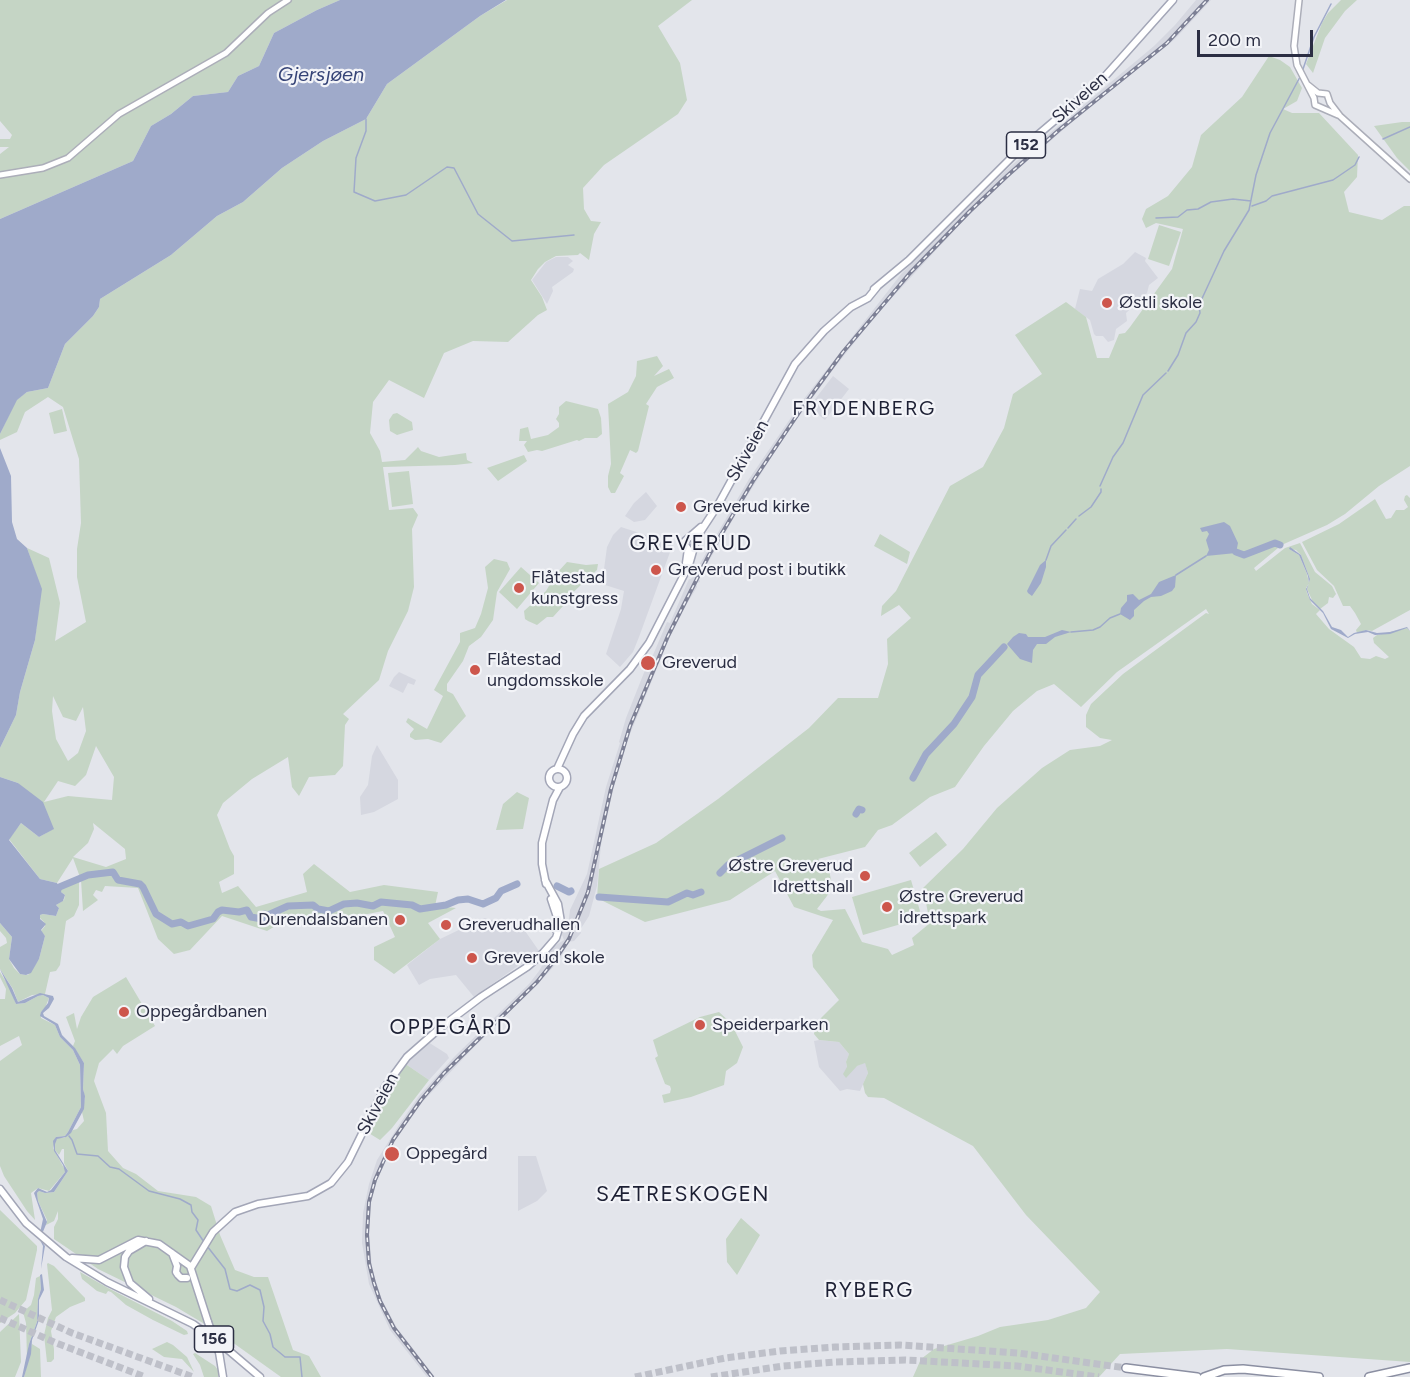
<!DOCTYPE html>
<meta charset="utf-8">
<style>
body{margin:0}
#map{position:relative;width:1410px;height:1377px;overflow:hidden;background:#e3e5eb;font-family:Figtree,sans-serif}
canvas{display:block}
.scale{position:absolute;left:1197px;top:30px;width:116px;height:27px;box-sizing:border-box;border:3px solid #2b2e43;border-top:0;padding-left:8px;font-size:18px;line-height:21px;white-space:nowrap;color:#2b2e43;-webkit-text-stroke:4px #f3f4f8;paint-order:stroke}
</style>
<div id="map">
<canvas width="1410" height="1377"></canvas>
<div class="scale">200 m</div>
</div>
<script>
const g = document.querySelector('canvas').getContext('2d');
g.lineJoin = 'round';
function fillPath(path, color) { g.fillStyle = color; g.fill(path, 'evenodd'); }
const shape = rows => new Path2D(rows.map(r => 'M' + r).join(''));
function strokePath(path, color, width, dash) { g.strokeStyle = color; g.lineWidth = width; g.lineCap = dash ? 'butt' : 'round'; g.setLineDash(dash || []); g.stroke(path); }
function drawText(font, color, halo, rows, align = 'center') {
  g.font = font + ' Figtree,sans-serif'; g.lineWidth = 4.5; g.setLineDash([]); g.textBaseline = 'middle'; g.strokeStyle = halo; g.fillStyle = color; for (const [text, x, y, turn = 0] of rows) {
    g.save(); g.translate(x, y); g.rotate((+turn || 0) * Math.PI / 180); g.textAlign = isNaN(turn) ? turn : align; if (halo) g.strokeText(text, 0, 0); g.fillText(text, 0, 0); g.restore();
  }
}
const built = shape([
 [1196,0,1211,0,1175,39,1078,117,1011,175,961,223,877,314,835,367,784,437,739,509,703,571,699,578,700,582,696,583,697,587,676,622,623,751,602,835,597,886,589,916,580,930,581,933,574,941,568,942,560,959,547,974,473,1048,414,1111,394,1142,380,1170,371,1199,368,1220,372,1269,382,1300,397,1328,435,1377,427,1377,390,1330,369,1284,362,1243,363,1213,369,1184,377,1160,399,1125,419,1096,455,1056,529,984,539,971,553,947,564,940,561,932,568,926,570,910,587,874,606,787,620,743,619,742,626,718,651,655,653,655,667,622,670,623,689,579,691,579,749,479,803,400,902,273,1006,170,1154,46,1175,25],
 [1135,252,1146,258,1145,261,1158,278,1149,285,1147,293,1126,313,1127,321,1116,329,1114,340,1108,342,1103,336,1096,336,1094,334,1090,320,1075,309,1080,289,1092,291,1098,279,1123,264],
 [556,257,568,257,573,261,568,265,574,269,573,272,552,287,553,291,547,304,532,280,546,262],
 [833,376,849,389,825,420,809,407],
 [646,492,657,506,645,520,634,522,625,516,634,503],
 [621,527,673,544,639,637,633,652,620,667,606,654,621,609,624,591,602,584,607,547,613,535],
 [399,672,416,680,414,685,408,683,403,693,389,686,394,677],
 [377,745,398,780,398,799,374,812,361,815,360,797,368,785,372,756],
 [484,918,523,928,539,951,474,997,456,975,430,979,419,985,407,965,440,939],
 [819,1040,839,1042,849,1054,846,1062,847,1067,857,1066,865,1062,868,1073,860,1091,847,1089,840,1091,819,1067,814,1041],
 [428,1042,447,1054,449,1058,429,1080,404,1063],
 [518,1156,536,1156,547,1191,537,1201,518,1211]
]);
const green = shape([
 [0,0,340,0,317,10,274,33,259,66,238,76,228,92,193,96,171,114,151,126,133,161,0,219,0,154,9,147,0,147,0,139,10,139,12,135,0,121],
 [507,0,692,0,658,26,680,63,687,100,678,114,604,165,583,188,584,209,591,221,601,222,594,234,589,260,580,253,578,255,556,256,545,262,538,269,531,280,542,297,547,310,538,315,508,342,473,341,444,353,424,398,389,380,373,402,370,433,380,451,382,462,405,460,418,447,421,451,439,457,466,453,467,460,473,463,455,465,383,467,389,510,413,508,418,515,412,529,414,587,408,611,388,651,379,680,343,714,349,719,345,725,343,766,335,775,309,777,299,796,292,787,288,757,252,779,223,803,217,815,230,849,234,856,234,874,219,882,222,893,238,886,256,907,307,892,303,874,314,864,350,892,384,885,438,892,435,906,456,908,428,923,440,939,394,974,374,960,374,947,395,937,383,911,342,919,326,925,287,919,267,931,222,916,190,950,174,954,158,939,138,888,105,886,102,892,96,890,93,895,98,900,83,911,81,880,73,858,57,883,40,879,9,839,21,823,39,837,53,829,18,783,0,777,0,748,16,715,20,692,35,640,41,589,27,548,49,558,60,603,55,641,86,622,77,577,77,549,81,523,79,459,63,407,48,397,25,412,17,432,0,440,0,434,16,400,27,392,48,388,65,344,93,316,99,307,100,299,171,255,217,216,243,202,282,168,323,141,366,119,387,84,480,16],
 [53,696,63,717,76,721,83,707,86,731,78,753,68,761,56,739,52,711],
 [96,746,114,777,112,800,68,796,44,802,58,781,75,786,86,775],
 [93,823,125,849,126,859,106,867,73,857,88,843,94,829],
 [1341,0,1357,0,1345,11,1325,38,1313,73,1306,64,1322,23,1328,13],
 [1269,56,1280,60,1290,67,1302,88,1297,101,1283,109,1292,113,1319,113,1358,155,1357,177,1344,192,1349,212,1382,220,1404,206,1410,206,1410,466,1379,486,1345,514,1327,525,1277,547,1278,548,1254,568,1256,571,1285,548,1300,543,1315,572,1332,586,1336,594,1333,598,1329,597,1328,603,1320,609,1313,602,1307,589,1310,579,1301,555,1296,550,1289,549,1299,555,1307,574,1309,583,1306,588,1307,593,1312,604,1320,610,1316,614,1329,629,1354,647,1361,658,1370,659,1376,656,1385,659,1389,657,1374,643,1373,638,1377,635,1407,628,1410,631,1410,1362,1227,1349,1120,1354,1099,1377,913,1377,921,1359,934,1349,978,1336,1000,1327,1048,1320,1086,1308,1100,1292,1026,1215,973,1146,884,1098,868,1097,865,1093,863,1084,868,1073,865,1063,857,1066,846,1078,843,1074,847,1067,846,1062,849,1054,839,1042,819,1040,814,1034,815,1024,839,1000,813,967,812,955,833,920,794,907,775,871,730,900,645,922,597,898,599,869,656,843,718,799,809,728,838,698,878,698,888,664,887,639,911,618,899,605,881,616,882,606,896,591,950,486,983,467,1004,428,1013,394,1042,374,1015,335,1066,302,1086,317,1097,358,1109,358,1119,334,1125,333,1130,327,1172,269,1183,229,1156,223,1146,228,1142,219,1146,209,1168,196,1192,167,1201,135,1242,97],
 [1206,609,1209,614,1206,613,1123,674,1091,704,1086,715,1086,727,1100,738,1112,740,1100,746,1070,750,1042,768,997,808,963,849,923,888,930,923,912,938,914,945,892,955,888,949,862,942,845,909,821,911,817,909,830,892,832,884,828,866,818,859,865,847,878,830,892,825,930,797,955,787,984,746,1013,711,1037,691,1054,684,1081,707,1117,672],
 [1402,122,1410,122,1410,171,1397,158,1374,126],
 [1159,225,1181,232,1169,266,1148,259],
 [657,356,663,366,654,376,669,369,674,378,657,387,646,404,649,406,638,451,636,453,630,450,620,473,624,476,615,493,611,493,608,487,608,476,611,464,608,404,628,392,636,376,637,361],
 [566,401,598,409,601,418,602,434,597,438,585,438,579,441,577,440,542,451,537,450,528,452,524,445,527,441,519,441,520,429,528,427,531,439,548,435,559,427,559,423,556,419,559,414,559,407],
 [62,409,67,431,54,434,49,413],
 [397,413,412,422,413,430,397,435,390,431,389,420,393,414],
 [524,455,527,461,498,481,487,468],
 [409,471,413,504,392,507,388,473],
 [1407,495,1410,498,1410,610,1372,631,1366,630,1357,633,1356,630,1361,624,1355,613,1350,606,1343,606,1334,586,1317,570,1302,542,1339,524,1375,499,1386,519,1391,518,1396,510,1404,510,1408,507,1404,500,1405,496],
 [880,534,910,552,907,564,874,546],
 [494,559,507,562,510,569,497,592,493,620,481,637,469,646,463,661,447,684,447,691,453,694,466,716,441,743,428,739,415,740,410,737,410,734,414,729,406,722,408,718,427,729,443,696,434,690,460,642,460,633,475,628,481,614,488,588,485,567],
 [567,562,586,565,598,564,597,570,567,598,563,606,553,617,547,617,537,625,528,621,525,619,524,611,546,591,556,574],
 [521,567,539,583,517,609,499,592],
 [517,792,529,798,523,829,496,830,503,804],
 [936,832,947,845,920,867,909,853],
 [79,880,79,905,74,916,66,921,60,965,56,971,50,972,45,994,32,995,18,1002,13,989,0,969,0,947,7,943,6,938,0,931,0,923,12,937,9,959,14,968,20,974,28,975,39,959,45,936,41,931,45,926,44,922,40,918,40,915,43,914,56,916,59,908,56,905,64,900,65,895,61,892,61,889,57,888],
 [911,880,922,918,863,935,852,897],
 [0,972,11,990,16,1004,25,1003,38,996,43,995,49,998,45,1008,41,1012,41,1018,55,1025,60,1037,73,1050,80,1065,81,1107,68,1132,65,1136,56,1137,53,1148,65,1170,65,1172,49,1191,38,1188,31,1193,35,1220,27,1211,4,1176,0,1166,0,1061,22,1045,19,1036,0,1046,0,999,5,999,6,989,0,977],
 [126,977,155,1026,123,1046,117,1054,113,1049,99,1063,94,1081,106,1113,108,1151,123,1168,136,1174,158,1191,196,1197,211,1206,220,1235,235,1270,254,1277,268,1277,293,1350,309,1356,321,1377,281,1377,218,1332,176,1307,98,1269,54,1239,54,1227,58,1219,58,1211,54,1221,46,1225,47,1220,38,1201,37,1193,39,1191,45,1193,54,1192,68,1171,64,1163,64,1149,62,1149,59,1155,55,1150,55,1141,58,1138,64,1138,73,1130,77,1129,84,1121,82,1112,85,1098,83,1089,84,1063,73,1046,75,1041,66,1017,74,1013,77,1029,81,1017,93,997],
 [719,1012,731,1023,743,1047,737,1063,726,1071,724,1085,691,1097,664,1103,662,1095,670,1093,671,1089,670,1086,665,1084,655,1058,658,1056,653,1040,700,1017],
 [404,1063,429,1080,392,1128,380,1140,367,1132,392,1080],
 [0,1210,37,1246,37,1250,26,1300,15,1313,0,1323],
 [741,1218,760,1235,737,1275,727,1262,726,1239],
 [48,1263,54,1266,85,1298,85,1301,70,1307,56,1317,51,1331,54,1349,54,1359,51,1362,47,1362,44,1335,48,1318,52,1310,47,1264],
 [80,1272,108,1288,172,1321,187,1331,188,1334,184,1335,153,1320,126,1305,111,1292,108,1291,106,1294,97,1291,82,1279],
 [40,1276,41,1289,38,1299,37,1322,29,1344,27,1358,26,1323,23,1312,31,1305,34,1295,36,1278],
 [19,1314,21,1362,15,1377,0,1377,0,1332],
 [167,1342,173,1345,187,1357,194,1372,182,1359,164,1357,152,1349],
 [32,1344,40,1349,41,1377,24,1377],
 [195,1353,215,1366,218,1370,218,1377,204,1377,200,1365,193,1354]
]);
const water = shape([
 [340,0,506,0,480,16,387,84,366,119,323,141,282,168,243,202,217,216,171,255,100,299,99,307,93,316,65,344,48,388,27,392,17,400,0,434,0,219,133,161,151,126,171,114,193,96,228,92,238,76,259,66,274,33,317,10],
 [0,448,11,476,12,522,17,539,27,548,42,589,35,640,20,692,16,715,0,748],
 [1224,522,1230,526,1238,543,1236,553,1206,556,1209,550,1206,540,1209,534,1207,531,1202,532,1200,528],
 [1290,547,1301,555,1310,579,1307,589,1310,598,1323,611,1332,627,1341,630,1348,637,1354,633,1366,630,1377,633,1390,632,1407,627,1410,631,1407,628,1390,634,1375,635,1368,632,1355,634,1348,638,1331,629,1323,613,1310,600,1306,589,1309,583,1308,576,1299,555,1289,549],
 [1046,560,1046,567,1041,583,1032,596,1028,593,1027,591,1040,565],
 [1176,575,1175,587,1172,591,1161,596,1151,597,1144,601,1134,610,1134,616,1130,620,1120,614,1121,608,1127,601,1127,595,1133,594,1139,600,1151,594,1159,582],
 [1062,630,1071,632,1055,637,1046,644,1037,644,1033,650,1032,663,1020,659,1007,644,1013,637,1019,633,1026,634,1028,637,1045,637],
 [0,777,18,783,43,802,54,829,39,837,21,823,9,840,40,879,57,883,59,887,57,889,62,888,61,892,65,895,63,901,56,905,59,908,56,916,43,914,40,915,40,919,46,924,41,930,45,936,39,959,31,973,26,975,20,974,9,959,12,937,0,923],
 [0,969,12,988,18,1002,40,993,53,996,54,999,49,1008,43,1013,44,1016,58,1024,62,1035,75,1048,84,1063,83,1089,85,1096,84,1109,71,1133,66,1137,57,1139,55,1144,55,1150,68,1171,54,1192,45,1193,39,1191,37,1193,38,1201,47,1222,40,1239,45,1246,41,1269,43,1246,39,1238,43,1219,34,1193,38,1188,47,1192,51,1190,65,1172,63,1165,54,1151,53,1141,56,1137,65,1136,68,1132,81,1107,80,1065,73,1050,60,1037,55,1025,40,1016,41,1012,48,1003,49,998,43,995,38,996,25,1003,16,1004],
 [42,1274,44,1290,39,1300,39,1320,32,1340,31,1354,24,1377,22,1377,29,1344,37,1322,38,1299,41,1289,40,1275]
]);
const stream = shape([
 [1302,72,1314,37,1331,4],
 [366,119,366,131,356,158,354,192,375,201,406,195,447,167,454,168,478,214,512,241,574,235],
 [1383,139,1410,127],
 [1252,206,1266,201,1272,196,1333,180,1355,165,1359,157],
 [1156,218,1178,217,1187,210,1198,209,1211,202,1233,199,1251,201],
 [1168,371,1178,355,1186,333,1196,322,1200,313,1199,305,1224,251,1249,210,1256,175,1270,133,1300,77],
 [1100,486,1113,457,1123,443,1143,395,1166,373],
 [1079,516,1091,507,1101,492,1101,489],
 [1068,528,1076,519],
 [1046,560,1051,546,1066,530],
 [1176,575,1206,556],
 [1071,632,1093,630,1100,627,1110,618,1120,614],
 [69,1136,72,1140,77,1154,98,1156,110,1167,119,1169,149,1191,180,1199,191,1205,192,1212,198,1220,196,1230,204,1242],
 [207,1246,225,1269,230,1289,237,1291,250,1285,260,1290,264,1307,263,1321,270,1334,273,1347,285,1357,300,1357,302,1377]
]);
const river = shape([
 [1236,552,1244,555,1275,543,1280,545],
 [913,778,926,754,954,724,972,697,978,675,1004,647],
 [856,814,859,809,862,810],
 [720,873,728,865,782,838],
 [557,886,569,892,571,891],
 [57,888,88,875,113,872,118,880,140,884,143,887,156,914,172,924,181,922,188,926,213,919,218,912,222,910,239,912,247,910,251,917,262,919,264,914,268,915,288,906,313,905,318,909,329,911,344,904,357,903,373,906,381,902,412,905,420,909,446,905,458,900,468,899,483,904,496,898,501,891,517,884],
 [599,897,668,902,687,893,693,895,701,892]
]);
const highwayTunnel = shape([
 [0,1300,72,1333,193,1377],
 [0,1318,56,1343,145,1377],
 [635,1377,725,1358,780,1351,835,1347,900,1345,1018,1353,1126,1368],
 [711,1377,783,1366,835,1362,905,1360,1017,1366,1099,1377]
]);
const secondary = shape([
 [1299,0,1294,46,1297,65,1314,98,1315,105,1338,115],
 [1308,85,1318,93,1327,94,1330,103,1340,116,1410,179],
 [0,175,43,168,68,158,119,114,226,53,268,13,288,0]
]);
const primary = shape([
 [874,289,909,260,1014,155,1099,83,1173,0],
 [686,563,688,549,685,545,685,541,701,527],
 '549 778a9 9 0 1 1 18 0a9 9 0 1 1-18 0Z',
 [557,769,573,734,584,716,630,669,649,643,689,565,697,537,718,505,795,364,824,331,851,307,868,298,877,287],
 [546,884,542,864,542,843,553,800,560,787],
 [551,899,557,917,556,930],
 [0,1189,26,1223,66,1257,107,1282,193,1324,227,1349,260,1377],
 [146,1241,129,1251,125,1257,124,1267,130,1283,149,1299],
 [172,1253,177,1266,176,1272,178,1275,181,1278,187,1278],
 [72,1258,99,1260,138,1240,159,1244,190,1266,208,1322],
 [191,1268,213,1232,235,1212,258,1204,308,1196,331,1183,348,1162,385,1087,407,1057,440,1028,481,997,527,967,543,953,556,938,561,922,558,904,545,880],
 [219,1352,223,1377]
]);
const highway = shape([
 [1126,1368,1197,1377],
 [1204,1377,1224,1370,1243,1369,1319,1377],
 [1369,1377,1410,1368]
]);
const rail = shape([
 [432,1377,394,1328,380,1301,374,1283,369,1263,367,1235,369,1202,375,1180,393,1140,421,1100,444,1073,537,982,554,961,569,939,588,892,611,789,630,726,668,636,709,555,753,481,802,408,843,352,910,273,970,211,1007,176,1059,130,1167,43,1207,0]
]);
const primaryBridge = shape([
 [208,1322,219,1352]
]);
const markers = [
 [1107,303,6,"#cd564c"],
 [681,507,6,"#cd564c"],
 [656,570,6,"#cd564c"],
 [519,588,6,"#cd564c"],
 [648,663,8,"#cd564c"],
 [475,670,6,"#cd564c"],
 [865,876,6,"#cd564c"],
 [887,907,6,"#cd564c"],
 [400,920,6,"#cd564c"],
 [446,925,6,"#cd564c"],
 [472,958,6,"#cd564c"],
 [124,1012,6,"#cd564c"],
 [700,1025,6,"#cd564c"],
 [392,1154,8,"#cd564c"]
];
const shields = [
 [1026,145,39],
 [214,1339,39]
];
const shieldNames = [
 ["152",1026,145],
 ["156",214,1339]
];
const streetNames = [
 ["Skiveien",1080,98,-42],
 ["Skiveien",748,451,-61],
 ["Skiveien",378,1104,-62]
];
const poiNames = [
 ["Østli skole",1119,303],
 ["Greverud kirke",693,507],
 ["Greverud post i butikk",668,570],
 ["Flåtestad",531,578],
 ["kunstgress",531,599],
 ["Flåtestad",487,660],
 ["ungdomsskole",487,681],
 ["Greverud",662,663],
 ["Østre Greverud",853,866,"right"],
 ["Idrettshall",853,887,"right"],
 ["Østre Greverud",899,897],
 ["idrettspark",899,918],
 ["Durendalsbanen",388,920,"right"],
 ["Greverudhallen",458,925],
 ["Greverud skole",484,958],
 ["Oppegårdbanen",136,1012],
 ["Speiderparken",712,1025],
 ["Oppegård",406,1154]
];
const waterNames = [
 ["Gjersjøen",321,75]
];
const neighbourhoodNames = [
 ["FRYDENBERG",864,409]
];
const quarterNames = [
 ["GREVERUD",691,544],
 ["OPPEGÅRD",451,1028],
 ["SÆTRESKOGEN",683,1195],
 ["RYBERG",869,1291]
];
fillPath(built, '#d5d7e0');
fillPath(green, '#c5d5c5');
fillPath(water, '#9faaca');
strokePath(stream, '#9faaca', 1.5);
strokePath(river, '#9faaca', 7);
strokePath(highwayTunnel, '#bec0c9', 7, [7, 3.5]);
strokePath(secondary, '#acaeb9', 8);
strokePath(primary, '#a3a6b7', 9);
strokePath(highway, '#8b8fa2', 10);
strokePath(secondary, '#fff', 5);
strokePath(primary, '#fff', 6);
strokePath(highway, '#fff', 7);
strokePath(rail, '#7d8095', 4);
strokePath(rail, '#f3f4f8', 1.5, [4.5]);
strokePath(primaryBridge, '#a3a6b7', 9, []);
strokePath(primaryBridge, '#fff', 6);
for (const [x, y, r, color] of markers) { const dot = new Path2D(); dot.arc(x, y, r, 0, 2 * Math.PI); g.fillStyle = color; g.fill(dot); strokePath(dot, '#f3f4f8', 2); }
for (const [x, y, w] of shields) { const box = new Path2D(); box.roundRect(x - w / 2, y - 13, w, 26, 4.5); g.fillStyle = '#f3f4f8'; g.fill(box); strokePath(box, '#2b2e43', 1.5); }
drawText('bold 16px', '#2b2e43', null, shieldNames);
drawText('18px', '#2b2e43', '#f3f4f8', streetNames);
drawText('18px', '#2b2e43', '#f3f4f8', poiNames, 'left');
drawText('italic 20px', '#364477', '#f3f4f8', waterNames);
g.letterSpacing = '1.5px';
drawText('20px', '#1d2034', '#f3f4f8', neighbourhoodNames);
g.letterSpacing = '0px';
g.letterSpacing = '1.5px';
drawText('21px', '#1d2034', '#f3f4f8', quarterNames);
g.letterSpacing = '0px';
</script>
